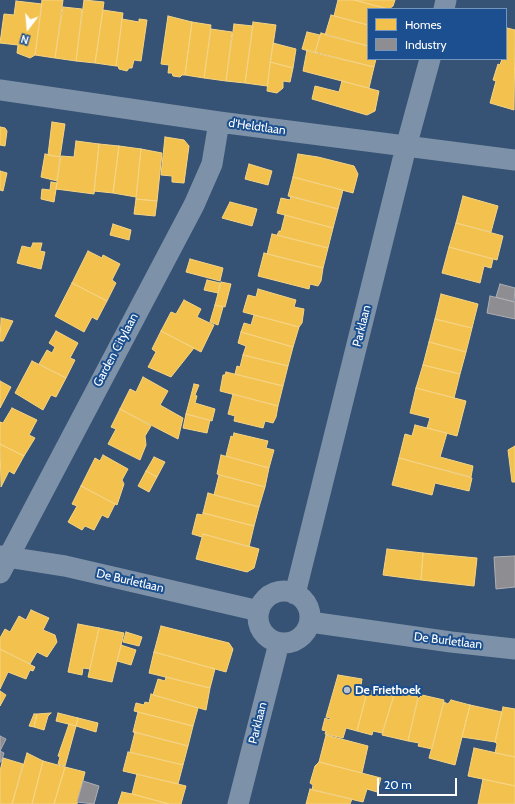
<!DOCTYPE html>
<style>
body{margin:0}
#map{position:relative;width:515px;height:804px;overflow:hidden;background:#365274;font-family:Cabin,sans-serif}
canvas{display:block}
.legend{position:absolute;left:367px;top:8px;width:140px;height:52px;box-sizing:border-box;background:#1b4f8f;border:1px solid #7695bc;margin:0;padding:5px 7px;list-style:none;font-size:12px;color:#fff}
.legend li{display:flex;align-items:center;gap:8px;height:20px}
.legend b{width:20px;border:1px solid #7695bc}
.north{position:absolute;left:8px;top:8px;width:40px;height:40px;-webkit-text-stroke:3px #1b4f8f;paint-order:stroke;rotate:196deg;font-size:11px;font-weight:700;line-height:16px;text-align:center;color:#fff}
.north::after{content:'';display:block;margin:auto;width:14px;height:18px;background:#fff;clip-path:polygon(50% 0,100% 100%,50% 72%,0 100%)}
.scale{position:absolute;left:377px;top:778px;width:80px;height:18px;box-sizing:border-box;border:2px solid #fff;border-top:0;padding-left:5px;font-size:12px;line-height:14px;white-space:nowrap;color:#fff;-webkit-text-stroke:3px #1b4f8f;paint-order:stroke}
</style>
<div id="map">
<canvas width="515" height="804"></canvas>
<ul class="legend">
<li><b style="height:11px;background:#f2c14e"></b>Homes</li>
<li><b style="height:11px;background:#8d8d92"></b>Industry</li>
</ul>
<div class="north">N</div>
<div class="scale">20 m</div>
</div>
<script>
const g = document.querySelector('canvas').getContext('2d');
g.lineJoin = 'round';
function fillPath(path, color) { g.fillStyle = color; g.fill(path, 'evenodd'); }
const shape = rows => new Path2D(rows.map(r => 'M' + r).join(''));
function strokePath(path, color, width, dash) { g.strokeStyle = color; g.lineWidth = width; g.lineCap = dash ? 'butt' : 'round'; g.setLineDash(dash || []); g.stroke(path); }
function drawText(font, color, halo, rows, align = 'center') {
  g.font = font + ' Cabin,sans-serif'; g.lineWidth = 4; g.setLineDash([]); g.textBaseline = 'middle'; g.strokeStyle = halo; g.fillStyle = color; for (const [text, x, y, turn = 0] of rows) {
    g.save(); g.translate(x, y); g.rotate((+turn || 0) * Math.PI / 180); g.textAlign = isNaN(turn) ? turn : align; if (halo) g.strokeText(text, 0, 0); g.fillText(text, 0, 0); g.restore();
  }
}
const homes = shape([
 [42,0,63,0,55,58,35,55,42,0],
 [84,0,104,2,95,63,76,61,84,0],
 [338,0,354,0,388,9,368,9,368,25,334,16,338,0],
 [354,0,395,0,393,6,389,9,354,0],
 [16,1,42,4,35,55,30,58,17,53,18,45,0,43,4,14,14,15,16,1],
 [63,7,82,9,76,61,55,58,63,7],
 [103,10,123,13,116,66,95,63,103,10],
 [331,15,368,25,368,46,325,35,331,15],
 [168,16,192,22,185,75,182,75,180,77,173,76,172,73,168,73,169,65,161,64,168,16],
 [122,19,139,22,139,19,147,20,141,61,134,60,132,68,129,68,127,71,119,69,118,66,116,66,122,19],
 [192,22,211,25,204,78,185,75,192,22],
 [253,22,276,25,267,86,245,83,253,22],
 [234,24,253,26,245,83,226,81,234,24],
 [507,28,515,30,514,110,490,103,496,81,493,80,498,64,500,65,502,59,506,59,507,28],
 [211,29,232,32,226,81,204,78,211,29],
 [307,32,320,35,315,53,302,49,307,32],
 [321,33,368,46,368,59,376,59,374,67,315,53,321,33],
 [273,43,296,49,293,68,270,62,273,43],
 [307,50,374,67,369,88,303,71,307,50],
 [270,62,293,68,290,82,283,81,283,88,277,93,267,91,270,62],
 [342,81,379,91,375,111,367,115,312,99,315,86,339,92,342,81],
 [52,122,65,124,60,157,48,155,52,122],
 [0,127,5,128,7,131,5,146,0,145,0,127],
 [165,137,184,140,189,146,184,183,172,182,172,176,161,175,165,137],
 [76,141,99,144,94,194,56,189,61,156,74,157,76,141],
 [99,144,119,146,113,193,94,191,99,144],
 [119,146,141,149,136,197,113,193,119,146],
 [141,149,162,153,157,201,136,199,141,149],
 [45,154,60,157,57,181,41,177,45,154],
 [298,154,318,157,354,166,358,174,353,193,293,177,298,154],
 [249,164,272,171,268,185,245,179,249,164],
 [0,171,7,173,3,191,0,190,0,171],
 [293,177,343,190,338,209,288,196,293,177],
 [51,182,57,183,54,202,41,199,42,189,50,190,51,182],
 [291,196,338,209,333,228,277,213,281,198,290,200,291,196],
 [463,196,498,206,491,232,456,223,463,196],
 [136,199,157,201,155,216,134,214,136,199],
 [230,202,257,209,252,226,222,218,230,202],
 [285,215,333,228,328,248,277,235,279,231,281,231,285,215],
 [456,223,503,236,497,260,449,247,456,223],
 [113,224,131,230,129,240,110,235,113,224],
 [272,234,328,248,323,268,267,254,272,234],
 [33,243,42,243,40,251,45,252,41,269,17,263,22,246,31,248,33,243],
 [449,247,493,259,491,268,484,266,480,283,442,273,449,247],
 [88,251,102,258,103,255,120,264,112,280,116,283,107,301,72,283,88,251],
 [264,253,323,268,321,281,318,286,310,284,309,289,258,276,264,253],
 [190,259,223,268,220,281,186,272,190,259],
 [207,280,220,283,218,293,204,290,207,280],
 [221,282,231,284,225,307,215,305,221,282],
 [72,283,107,301,97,320,92,317,84,332,55,316,72,283],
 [258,289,296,300,294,307,304,309,302,323,299,327,243,312,248,295,256,297,258,289],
 [441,294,478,304,472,328,435,319,441,294],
 [184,300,201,309,197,317,214,325,201,352,161,331,171,312,176,314,184,300],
 [215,305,223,307,218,325,210,322,215,305],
 [254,315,299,327,293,347,241,332,244,323,251,325,254,315],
 [1,318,13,321,3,341,0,341,1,318],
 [435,319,472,328,466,352,429,342,435,319],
 [56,331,78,343,70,358,75,360,66,378,39,364,47,350,52,353,55,347,49,343,56,331],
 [161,331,194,348,171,377,148,367,156,352,152,349,161,331],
 [241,332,293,347,288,366,243,355,246,346,238,343,241,332],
 [429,342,466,352,460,374,423,365,429,342],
 [243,355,288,366,283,386,235,374,237,366,240,367,243,355],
 [32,361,66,378,56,397,51,395,43,410,15,393,32,361],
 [423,365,460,374,454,398,416,388,423,365],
 [226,372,283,386,278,406,220,391,223,375,225,375,226,372],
 [143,377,168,391,160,405,183,418,178,439,120,409,130,389,136,392,143,377],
 [0,381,11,387,0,408,0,381],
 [194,384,199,385,195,395,197,396,195,403,215,409,212,421,186,414,194,384],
 [416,388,466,401,457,436,427,428,430,418,410,413,416,388],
 [233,394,278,406,276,417,273,423,265,421,263,428,234,421,235,416,228,414,233,394],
 [12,408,37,420,29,435,35,438,24,456,0,444,0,422,3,423,12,408],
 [120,409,151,426,145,436,146,445,140,460,108,444,116,429,111,427,120,409],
 [186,414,210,420,207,433,183,428,186,414],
 [415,425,447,433,440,457,473,466,471,477,399,458,405,434,412,436,415,425],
 [234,433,268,441,266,448,274,450,269,468,226,456,231,436,233,437,234,433],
 [0,444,24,456,14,474,9,471,1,487,0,444],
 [515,446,515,482,512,482,508,450,515,446],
 [103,455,128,469,122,480,124,484,117,505,81,486,95,458,100,461,103,455],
 [221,455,269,468,265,487,217,474,221,455],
 [154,457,165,462,157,477,146,471,154,457],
 [399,458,472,478,469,491,435,483,432,495,392,485,399,458],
 [146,471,157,477,149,492,138,486,146,471],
 [219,475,265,487,259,507,214,495,219,475],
 [81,486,115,504,108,518,102,515,94,530,85,526,82,530,68,522,77,506,72,504,81,486],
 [208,493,259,507,254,526,203,513,208,493],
 [203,513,254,526,249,547,203,534,202,537,192,534,197,514,203,515,203,513],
 [203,534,259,549,254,568,247,572,196,559,203,534],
 [387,549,423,553,421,580,383,575,387,549],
 [423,553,477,558,474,586,421,580,423,553],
 [31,610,49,618,43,630,55,635,57,642,47,657,37,652,30,664,0,649,0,638,5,629,10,632,19,616,26,620,31,610],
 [78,624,99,628,90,669,83,668,82,675,68,672,78,624],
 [161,626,229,643,233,649,226,672,154,652,161,626],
 [99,628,124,633,112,682,88,677,99,628],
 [126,632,142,637,139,646,123,642,126,632],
 [121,645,136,650,131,665,117,661,121,645],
 [0,649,35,667,33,671,30,670,26,679,8,672,0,689,0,649],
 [154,652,215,669,210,688,149,673,154,652],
 [338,675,362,679,360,691,367,692,357,731,346,728,343,738,325,734,326,731,322,730,325,718,330,720,330,718,326,717,338,675],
 [166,677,210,688,206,710,153,695,158,679,165,681,166,677],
 [0,691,6,695,0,706,0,691],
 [371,691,394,696,382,733,373,731,372,735,357,731,367,692,370,694,371,691],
 [395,691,418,697,408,741,382,735,395,691],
 [151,694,198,708,193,726,134,711,136,703,144,705,145,702,149,703,151,694],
 [422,695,444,700,432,749,418,746,419,743,408,741,418,699,422,695],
 [451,700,470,705,455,765,429,758,444,702,448,704,451,700],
 [470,705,502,712,495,742,462,737,470,705],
 [503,707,515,709,515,757,495,753,497,744,495,742,503,707],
 [138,712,193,726,188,746,133,732,138,712],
 [51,713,48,716,44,730,34,727,37,714,51,713],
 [58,713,78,718,76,726,56,721,58,713],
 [34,714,37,714,34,727,29,726,34,714],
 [78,718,98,723,96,732,76,726,78,718],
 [69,724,76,726,65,766,58,764,60,757,58,756,69,724],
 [135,732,188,746,183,765,130,752,135,732],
 [326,735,368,746,362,773,319,762,326,735],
 [474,748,515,757,515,786,468,776,474,748],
 [128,752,183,765,178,784,123,771,128,752],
 [27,753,43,761,32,804,12,804,27,753],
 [3,758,23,764,12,804,0,804,0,771,3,758],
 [43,761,65,767,54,804,32,804,43,761],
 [319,762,381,778,377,792,367,789,363,802,312,790,313,785,310,783,315,766,319,762],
 [65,767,85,772,77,804,54,804,65,767],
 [137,774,186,786,181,804,169,804,132,794,137,774],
 [483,779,515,786,515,804,478,804,483,779],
 [310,789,352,799,350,804,306,804,310,789],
 [122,792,132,794,169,804,118,804,122,792]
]);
const industry = shape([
 [500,284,515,288,514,302,496,297,500,284],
 [490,296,515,302,515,319,487,313,490,296],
 [515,556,515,587,496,589,494,557,515,556],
 [0,736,6,739,0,751,4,753,1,762,0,762,0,736],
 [83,781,99,786,94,804,77,802,83,781]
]);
const street = shape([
 [444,9,446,0],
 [0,90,219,122,515,160],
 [0,556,65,566,259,611],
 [0,573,194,205,212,164,219,122],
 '258 617a26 26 0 1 1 52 0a26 26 0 1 1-52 0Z',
 [295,594,406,147,430,59],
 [310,622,451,642,515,649],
 [238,804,279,643]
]);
const markers = [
 [347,690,4,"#b9c2ce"]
];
const streetNames = [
 ["d'Heldtlaan",257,127,8],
 ["Parklaan",362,326,-76],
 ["Garden Citylaan",116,350,-62],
 ["De Burletlaan",130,581,13],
 ["De Burletlaan",448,641,7],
 ["Parklaan",258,723,-76]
];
const poiNames = [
 ["De Friethoek",355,690]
];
fillPath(homes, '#f2c14e');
strokePath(homes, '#f6d483', 1);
fillPath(industry, '#8d8d92');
strokePath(industry, '#afafb3', 1);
strokePath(street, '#7d92a8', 21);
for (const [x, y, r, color] of markers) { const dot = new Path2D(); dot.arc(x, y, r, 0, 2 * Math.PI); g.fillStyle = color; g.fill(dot); strokePath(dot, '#1b4f8f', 1.5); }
drawText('12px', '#fff', '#1b4f8f', streetNames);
drawText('bold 12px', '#fff', '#1b4f8f', poiNames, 'left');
</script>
